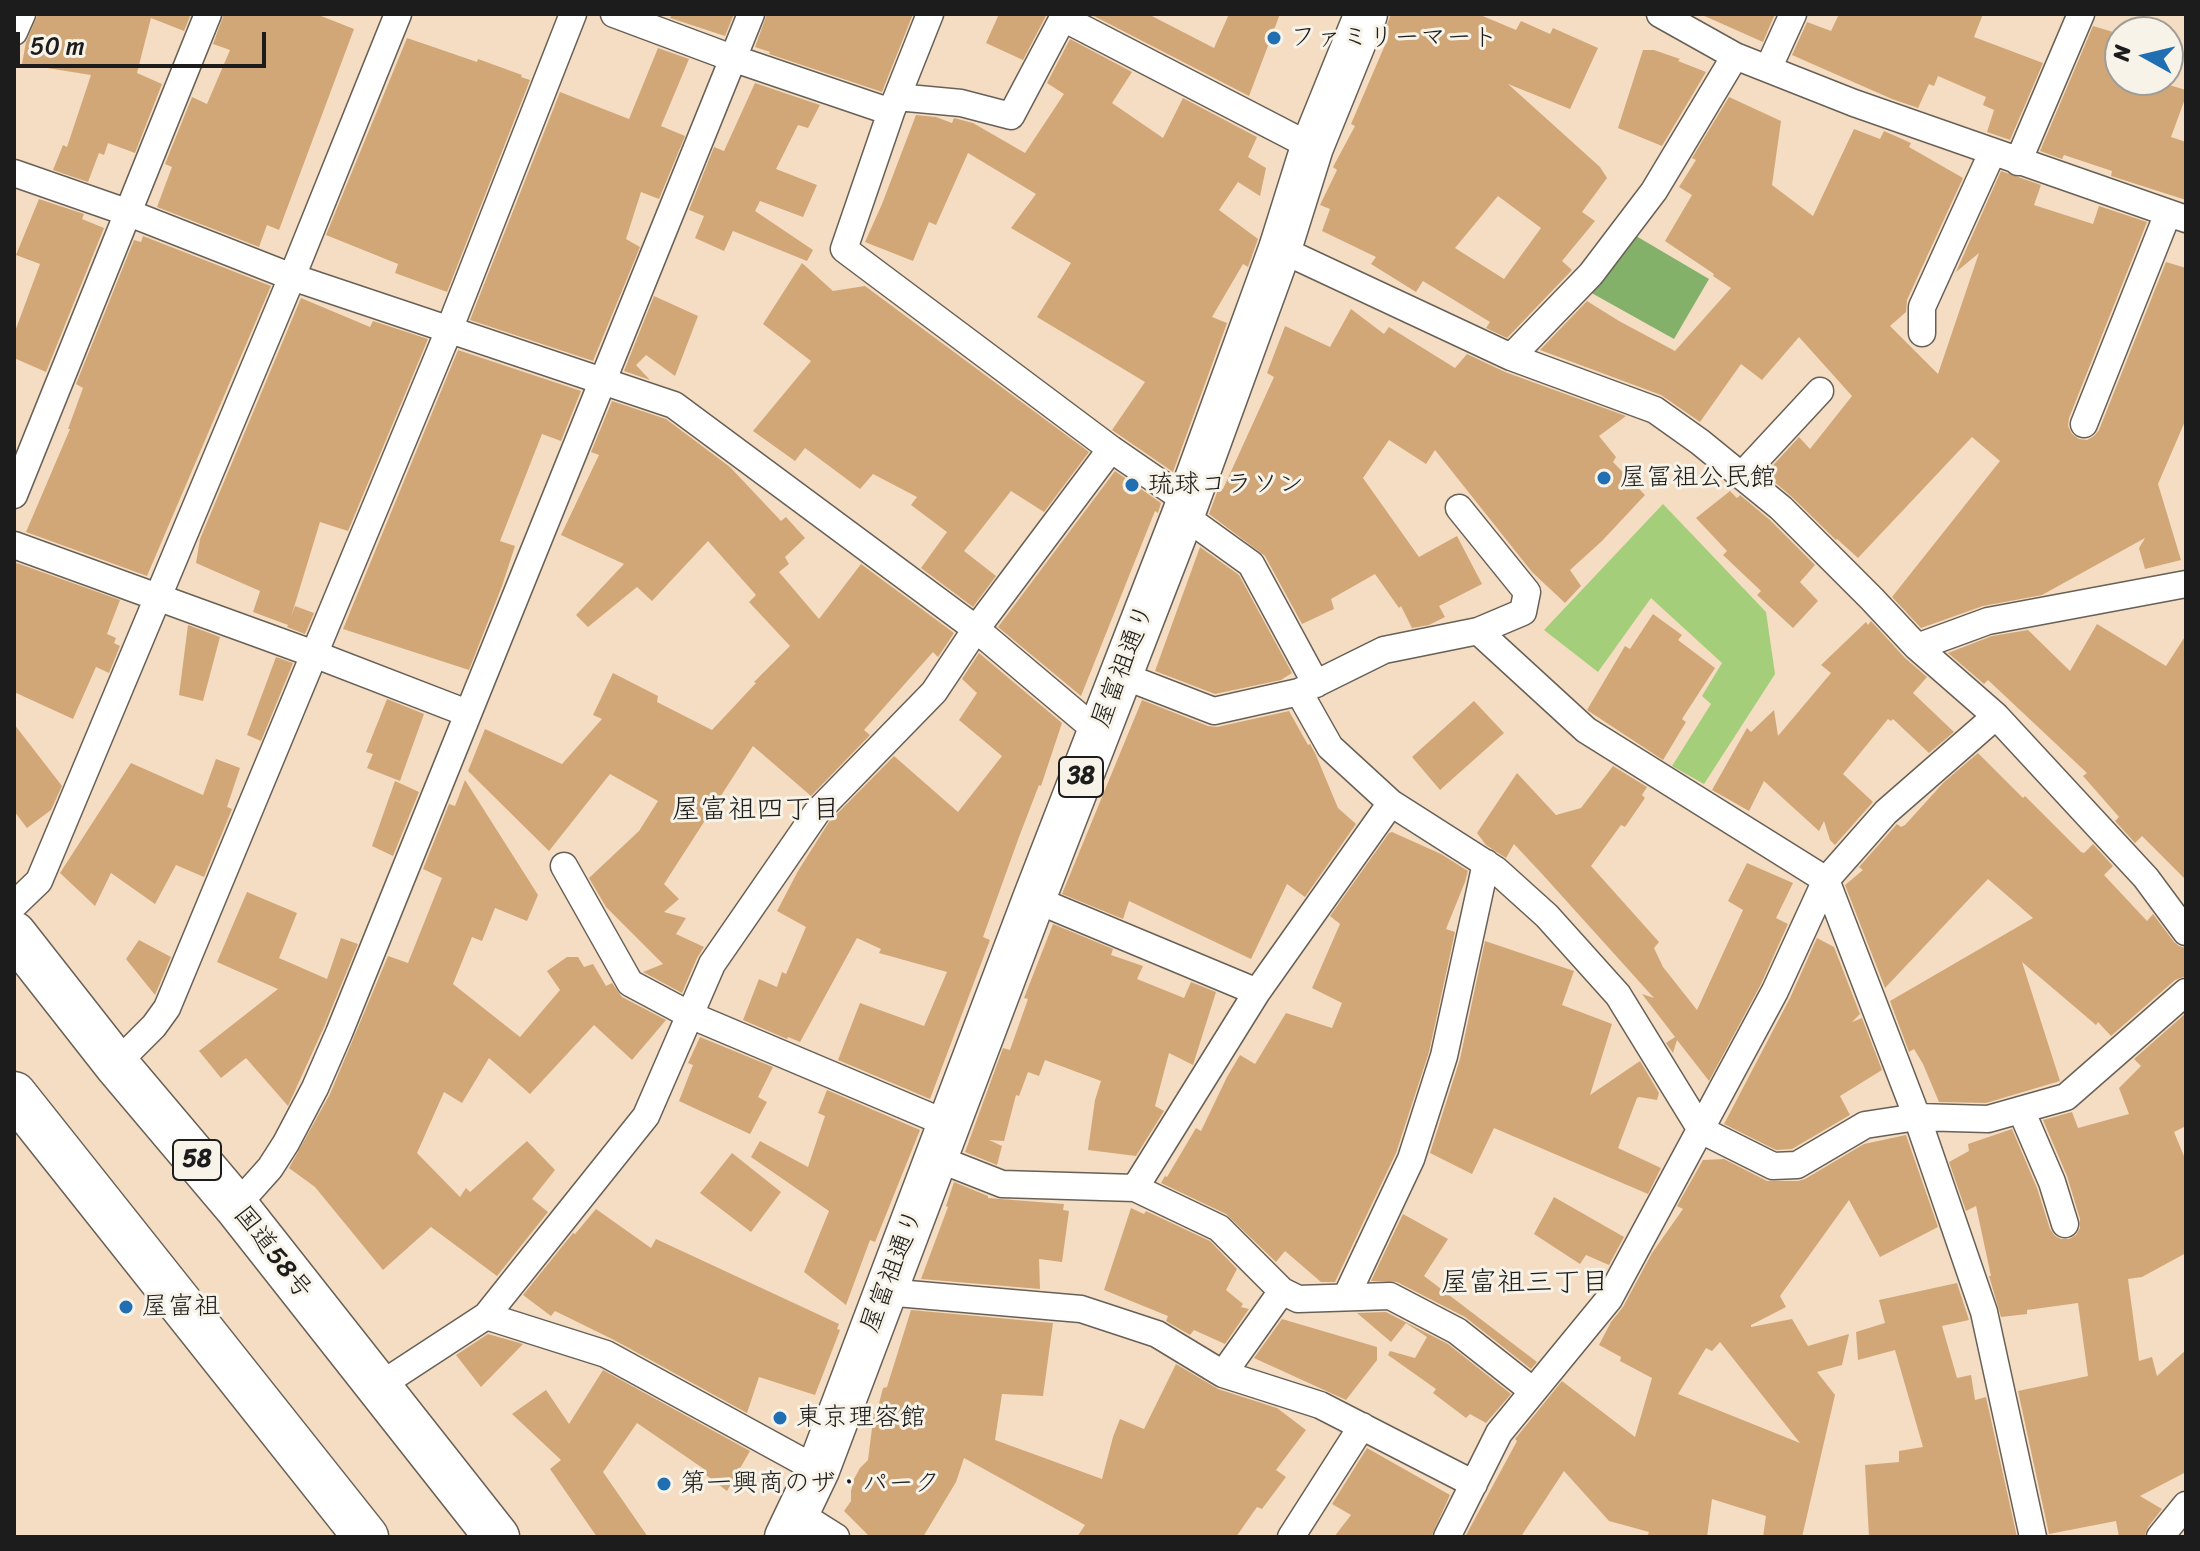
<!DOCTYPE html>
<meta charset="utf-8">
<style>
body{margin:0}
#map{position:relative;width:2200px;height:1551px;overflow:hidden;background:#f4ddc2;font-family:Sriracha,sans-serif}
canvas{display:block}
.frame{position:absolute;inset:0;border:16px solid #1c1c1c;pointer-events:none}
.north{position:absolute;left:2104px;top:16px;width:80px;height:80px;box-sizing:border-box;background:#f7f3e8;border:2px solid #9f9d96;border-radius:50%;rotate:278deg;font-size:22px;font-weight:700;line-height:32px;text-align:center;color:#1c1c1c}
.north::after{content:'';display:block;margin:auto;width:28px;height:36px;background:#1f6fb2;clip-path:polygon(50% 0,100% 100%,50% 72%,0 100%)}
.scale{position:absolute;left:16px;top:32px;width:250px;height:36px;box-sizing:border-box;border:4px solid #1c1c1c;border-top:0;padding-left:10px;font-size:24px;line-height:28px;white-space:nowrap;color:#1c1c1c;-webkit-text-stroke:6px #f7f3e8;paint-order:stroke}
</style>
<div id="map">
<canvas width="2200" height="1551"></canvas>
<div class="frame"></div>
<div class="north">N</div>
<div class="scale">50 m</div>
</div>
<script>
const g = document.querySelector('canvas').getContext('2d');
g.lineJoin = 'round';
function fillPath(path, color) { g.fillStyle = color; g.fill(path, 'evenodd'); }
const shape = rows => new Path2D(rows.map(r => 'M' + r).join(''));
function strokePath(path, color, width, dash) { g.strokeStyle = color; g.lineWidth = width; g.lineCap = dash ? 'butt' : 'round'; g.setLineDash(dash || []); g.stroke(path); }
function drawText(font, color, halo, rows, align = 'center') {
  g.font = font + ' Sriracha,"Klee One",sans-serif'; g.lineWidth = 6; g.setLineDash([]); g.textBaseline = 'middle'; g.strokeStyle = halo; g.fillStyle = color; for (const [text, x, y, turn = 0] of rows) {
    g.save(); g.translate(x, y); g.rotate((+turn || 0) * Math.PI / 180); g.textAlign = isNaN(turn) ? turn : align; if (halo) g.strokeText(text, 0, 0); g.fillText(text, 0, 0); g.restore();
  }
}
const green = shape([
 [1663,504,1766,612,1775,674,1704,784,1672,766,1711,704,1702,696,1722,663,1651,598,1598,672,1544,630]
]);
const forest = shape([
 [1631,233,1709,279,1674,339,1588,291]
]);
const building = shape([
 [38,14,191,14,184,31,151,18,137,73,162,84,135,153,108,143,104,155,99,153,88,182,53,170,63,145,67,147,91,75,22,64,26,42],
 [224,14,316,14,354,29,279,230,267,225,259,247,157,207,172,167,165,164,192,97,207,104,230,50,213,44],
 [672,14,734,14,725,36,670,18],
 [767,14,913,14,882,92,769,54,770,52,755,47],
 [999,14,1047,14,1023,60,986,43],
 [1090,14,1148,14,1214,48,1229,14,1280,14,1249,96],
 [1391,14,1478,14,1516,30,1521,21,1550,34,1553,28,1598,48,1570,109,1508,84,1600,167,1607,178,1582,212,1595,221,1562,261,1572,270,1507,338,1486,328,1490,322,1423,281,1416,292,1371,264,1376,257,1322,231,1330,209,1320,205,1337,170,1333,167,1355,126,1351,124,1385,45,1380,43],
 [1498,196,1541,228,1504,279,1455,248],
 [1700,14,1775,14,1763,42],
 [1839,14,1983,14,1974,37,2043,63,2010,140,1987,132,1994,110,1983,105,1986,97,1938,76,1934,86,1929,84,1918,108,1892,99,1792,55,1807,22,1831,31],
 [2093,26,2120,34,2120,80,2152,80,2186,90,2186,96,2171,137,2186,142,2186,200,2111,176,2112,171,2064,155,2062,159,2040,151],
 [407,38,477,62,478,59,522,75,521,77,530,80,447,292,395,273,398,264,326,235],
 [1070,39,1132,72,1112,103,1163,138,1183,98,1257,137,1248,157,1266,168,1260,196,1238,182,1219,210,1258,239,1248,267,1243,264,1212,317,1227,323,1173,472,1112,430,1145,382,1037,317,1071,263,1011,228,1036,194,968,153,936,225,929,222,913,261,865,242,882,204,916,115,936,117,952,123,954,118,973,123,1025,153,1064,94,1047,83],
 [658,48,689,59,661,126,685,136,659,199,641,192,626,239,640,247,593,361,470,320,560,92,629,119],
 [1643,50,1654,50,1680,59,1678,61,1706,72,1662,146,1618,128],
 [755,83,820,105,808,128,798,125,776,169,817,185,803,217,760,201,755,211,813,250,807,261,733,231,724,251,695,238,704,216,689,210,714,147,724,151],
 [1729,97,1781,121,1772,185,1813,216,1854,129,1880,139,1884,131,1911,143,1909,147,1963,178,1907,300,1906,312,1890,326,1938,374,1979,253,1956,272,2001,171,2041,185,2034,205,2093,224,2099,206,2147,222,2069,418,2068,426,2072,434,2079,439,2087,440,2094,436,2099,430,2166,262,2186,268,2186,419,2158,484,2181,560,2145,569,2139,548,2145,538,2042,595,1983,606,1921,628,1892,597,2000,461,1972,437,1858,558,1837,539,1836,540,1792,497,1765,474,1799,437,1810,449,1852,396,1799,337,1762,380,1741,364,1700,422,1661,395,1540,350,1587,301,1619,321,1675,351,1731,288,1713,276,1714,274,1665,241,1692,195,1679,187,1696,160,1692,158],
 [39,199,84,214,82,219,104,228,46,372,14,358,14,334,40,264,16,255],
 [143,236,271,286,147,576,26,532,70,429,68,429,83,388,76,384,134,240,141,242],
 [802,263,833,291,865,286,1089,452,1044,512,1011,491,964,551,996,576,973,607,921,568,947,532,911,505,917,497,873,474,860,489,805,448,795,461,753,431,811,361,763,324],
 [654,296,698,316,675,376,646,355,636,365,650,380,624,371],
 [301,298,370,327,373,321,428,339,348,531,320,522,291,617,295,606,314,613,305,634,287,627,288,625,253,612,260,591,196,563,200,539],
 [1351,309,1384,334,1389,327,1455,368,1467,354,1505,372,1626,416,1599,436,1616,457,1613,462,1645,495,1602,541,1570,570,1581,586,1565,603,1532,572,1435,450,1426,464,1389,440,1363,478,1419,557,1457,536,1482,584,1439,606,1445,617,1429,625,1412,628,1401,606,1399,608,1375,574,1331,599,1334,609,1302,624,1265,556,1209,514,1219,487,1223,489,1274,377,1267,373,1285,326,1330,347],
 [458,350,581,391,561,441,542,434,500,541,515,546,502,586,469,670,343,629],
 [612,401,666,419,730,467,781,521,786,517,805,538,785,557,789,564,779,572,819,619,861,564,954,633,938,657,933,652,864,730,870,735,811,796,753,746,664,884,679,899,664,912,686,918,676,934,704,947,697,958,682,993,643,972,663,964,606,907,589,878,639,831,658,801,610,774,549,851,468,771,485,729,562,764,602,719,593,715,613,673,658,696,657,702,712,730,756,683,754,682,790,646,749,602,756,595,708,541,652,601,637,587,588,627,576,615,624,564,561,535,599,455,591,452],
 [1115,471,1161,503,1158,513,1155,511,1081,696,998,627],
 [1730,491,1737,498,1740,495,1770,520,1815,565,1800,582,1818,601,1793,628,1757,595,1761,591,1723,555,1727,551,1696,518],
 [1200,547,1239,575,1292,673,1281,680,1215,694,1155,671],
 [14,562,120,600,107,634,116,638,114,643,120,646,109,673,96,667,73,719,14,692],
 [1653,614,1682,635,1678,640,1715,668,1682,719,1686,722,1663,760,1587,710,1625,646,1630,649],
 [1871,621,1905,658,1927,677,1913,693,1954,732,1929,753,1893,719,1891,721,1888,719,1843,774,1873,802,1835,845,1830,840,1824,821,1819,831,1764,781,1749,811,1712,790,1747,728,1751,732,1774,710,1778,736,1831,673,1821,665,1866,622,1868,625],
 [2097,624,2166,666,2186,635,2186,880,2142,836,2135,843,2115,821,2119,817,2083,776,2087,773,1988,680,1984,684,1948,653,1992,636,2028,630,2070,671],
 [188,625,220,637,203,701,179,695],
 [979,653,1062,723,1041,786,1039,785,1019,837,983,937,990,940,930,1099,838,1060,860,1003,924,1026,947,972,879,953,881,949,857,938,800,1042,788,1037,787,1039,743,1020,759,979,777,987,782,972,786,974,806,927,777,911,798,871,829,822,894,756,958,812,1002,756,959,720,977,693,962,679],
 [276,657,293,663,261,741,247,735],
 [387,699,424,714,400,781,367,768,373,754,366,752],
 [1142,700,1208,726,1217,727,1289,711,1308,745,1310,744,1315,753,1338,808,1356,824,1305,897,1287,884,1251,959,1129,901,1123,919,1062,894],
 [1474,701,1504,733,1440,790,1412,757],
 [14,724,62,786,51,810,27,828,14,811],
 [1978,753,2023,798,2025,796,2081,852,2084,853,2093,844,2113,866,2104,875,2147,921,2153,914,2174,942,2179,946,2186,948,2186,976,2175,980,2111,1036,2098,1022,2096,1025,2022,962,2060,1081,1986,1103,1939,1102,1923,1064,1914,1049,1909,1052,1890,1001,2033,918,1988,879,1885,988,1845,885,1863,870,1859,867,1897,824,1901,827,1905,825,1944,782],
 [216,759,240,768,227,807,232,809,204,877,176,865,155,904,111,873,95,906,60,873,131,763,203,795],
 [1613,766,1647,787,1642,795,1645,798,1625,827,1621,825,1591,866,1659,942,1654,948,1663,967,1697,1010,1743,910,1728,901,1747,863,1793,883,1776,918,1788,924,1761,984,1709,1081,1677,1040,1673,1053,1666,1043,1675,1037,1642,994,1654,998,1543,875,1514,844,1506,858,1486,845,1477,833,1517,773,1556,815,1581,808],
 [465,780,538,895,527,921,495,908,482,941,472,937,453,984,520,1037,560,990,547,971,567,957,578,957,584,967,593,964,606,986,612,983,622,997,666,1020,632,1060,594,1025,530,1094,489,1058,462,1103,444,1092,417,1153,460,1197,466,1188,470,1192,527,1141,555,1170,532,1199,548,1212,497,1276,431,1227,383,1270,315,1187,289,1168,330,1094,388,956,408,963,442,878,423,869,449,804,455,806],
 [395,781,419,792,393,856,372,846],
 [1392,832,1441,854,1468,871,1465,882,1446,929,1455,932,1429,1052,1396,1153,1335,1282,1321,1282,1285,1251,1276,1262,1226,1214,1161,1183,1165,1176,1167,1177,1196,1128,1201,1131,1227,1077,1240,1055,1255,1064,1286,1013,1332,1028,1342,1003,1312,988,1340,924,1330,916,1389,833],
 [247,892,297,913,279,958,327,979,341,938,358,944,324,1027,288,1106,246,1058,221,1078,199,1051,278,989,217,962],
 [1053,924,1113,949,1111,955,1143,966,1137,979,1184,998,1191,982,1216,992,1193,1065,1169,1053,1155,1106,1164,1111,1136,1156,1088,1150,1095,1100,1101,1081,1045,1060,1039,1076,1028,1072,1019,1096,1016,1095,1004,1141,989,1140,1002,1146,997,1165,965,1152,1003,1048,1010,1050,1028,999,1024,998],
 [1817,938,1834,947,1860,1014,1852,1022,1862,1018,1882,1070,1840,1096,1850,1115,1792,1149,1776,1150,1724,1124,1790,998],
 [139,940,171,957,155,995,126,959],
 [1485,941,1574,971,1562,1005,1612,1024,1590,1095,1640,1061,1659,1093,1657,1100,1639,1097,1637,1098,1618,1148,1661,1168,1648,1194,1494,1128,1472,1174,1430,1153,1460,1059],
 [2186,1013,2186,1126,2174,1132,2186,1161,2186,1253,2142,1277,2128,1279,2139,1361,2152,1357,2157,1376,2186,1350,2186,1472,2140,1496,2162,1509,2148,1527,2144,1537,2119,1537,2116,1521,2049,1534,2018,1391,2088,1376,2078,1303,2027,1310,2027,1314,2001,1317,1989,1276,1991,1276,1976,1206,1966,1211,1949,1162,1969,1151,1968,1144,2012,1129,2037,1188,2050,1229,2055,1236,2061,1239,2069,1239,2076,1235,2080,1228,2080,1219,2067,1176,2043,1120,2072,1112,2078,1128,2129,1114,2119,1088,2141,1066,2134,1059],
 [700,1037,773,1067,758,1097,767,1102,750,1134,679,1101,693,1065,688,1063],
 [827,1090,920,1130,875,1242,870,1240,846,1305,804,1272,829,1211,751,1157,760,1141,808,1167,825,1116,818,1113],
 [1906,1135,1938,1227,1880,1257,1849,1200,1780,1296,1786,1307,1751,1325,1751,1327,1792,1319,1808,1346,1849,1334,1842,1365,1817,1372,1835,1395,1802,1537,1763,1537,1766,1516,1712,1499,1707,1537,1647,1537,1649,1532,1609,1521,1564,1471,1522,1535,1525,1537,1465,1537,1517,1441,1515,1439,1562,1381,1635,1437,1652,1378,1620,1361,1621,1357,1599,1345,1611,1322,1623,1307,1652,1253,1683,1209,1677,1206,1703,1160,1724,1159,1767,1181,1798,1181,1805,1179,1864,1144],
 [1720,1342,1800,1443,1678,1394,1706,1348,1712,1351],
 [732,1153,781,1192,751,1232,700,1193],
 [954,1182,988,1196,988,1198,1064,1204,1063,1210,1069,1211,1062,1262,1039,1259,1040,1289,921,1279,948,1207,946,1206],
 [1554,1197,1624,1237,1609,1265,1586,1255,1580,1264,1534,1234],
 [1131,1208,1144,1214,1146,1211,1210,1241,1237,1269,1226,1290,1243,1304,1241,1307,1249,1309,1225,1344,1194,1330,1190,1335,1166,1321,1168,1316,1104,1290],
 [596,1209,651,1248,656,1239,839,1324,837,1329,840,1330,815,1395,759,1377,747,1413,614,1340,555,1311,551,1316,523,1295,573,1233,575,1234],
 [1403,1214,1448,1239,1424,1276,1537,1362,1531,1369,1465,1317,1397,1282,1371,1281],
 [1957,1283,1969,1320,1942,1326,1957,1378,1971,1375,1975,1400,1986,1397,2017,1537,1869,1537,1865,1465,1899,1462,1899,1451,1923,1447,1895,1350,1858,1360,1856,1332,1885,1323,1879,1300],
 [911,1310,1053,1323,1043,1396,1002,1394,995,1440,1102,1479,1113,1437,1120,1419,1144,1429,1176,1364,1218,1389,1277,1408,1306,1430,1276,1470,1286,1477,1262,1509,1257,1507,1236,1537,1077,1537,1085,1525,964,1458,956,1482,923,1537,870,1537,844,1511,851,1501,851,1491,854,1479,860,1468,868,1460,874,1412,877,1411,883,1388,887,1387],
 [1386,1312,1448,1344,1511,1394,1486,1423,1470,1414,1466,1418,1433,1393,1436,1389,1388,1355,1390,1351,1415,1358,1427,1337,1406,1323,1391,1342,1357,1313],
 [1282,1319,1377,1347,1377,1360,1346,1400,1254,1358],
 [488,1334,523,1344,481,1387,456,1355],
 [603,1370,750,1451,727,1491,702,1472,704,1469,637,1423,603,1472,648,1537,597,1537,550,1469,561,1460,512,1414,546,1390,569,1424],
 [1367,1448,1450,1495,1431,1537,1334,1537,1351,1515,1332,1504]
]);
const minor = shape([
 [614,14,732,58,891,112,930,14],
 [1660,14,1735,56,1854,103,2186,219],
 [1063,18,1312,147],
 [14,32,22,14],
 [1768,69,1793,14],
 [897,97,961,103,1011,116,1065,14],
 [891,112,844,249,1111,449,1188,502],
 [2018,162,2081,14],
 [14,173,129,213,292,277,674,405,976,629,1098,732],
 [1280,249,1511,357,1655,410,1700,442,1781,508,1872,599,1917,647,1996,716,2146,878,2186,932],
 [1922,333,1922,307,1992,153],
 [1511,357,1591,274,1654,191,1735,56],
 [2084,424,2168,213],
 [1742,475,1820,391],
 [14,495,208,14],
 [1459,508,1527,592,1523,612,1478,631],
 [1183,515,1251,564,1316,684],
 [14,545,314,654,467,713],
 [1917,647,1988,621,2186,584],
 [1121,675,1214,711,1299,692,1384,650,1478,631,1586,730,1826,880,1917,1117,1984,1312,2033,1537],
 [1299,692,1330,747,1391,803,1496,870,1547,916,1618,995,1701,1130,1773,1166,1797,1165,1865,1125,1917,1117,1988,1119,2066,1097,2186,992],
 [564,866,630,983,690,1015,948,1124],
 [1034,899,1257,992],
 [14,905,39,881,292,277,398,14],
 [116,1064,154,1026,167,1008,449,330,573,14],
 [2021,1110,2052,1182,2065,1224],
 [936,1158,1002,1184,1135,1188,1219,1228,1282,1291,1298,1299,1390,1296,1457,1331,1533,1391],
 [1135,1188,1257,992,1391,803],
 [236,1206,270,1168,286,1143,315,1088,339,1033,751,14],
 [885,1292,1081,1309,1157,1334,1223,1374,1320,1405,1474,1484],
 [1346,1297,1411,1159,1444,1056,1486,863],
 [486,1316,606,1354,818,1470],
 [1223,1374,1282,1291],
 [379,1386,486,1316,646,1116,712,964,817,812,934,692,976,629,1111,449],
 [798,1513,836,1537],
 [1291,1537,1362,1426],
 [1447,1537,1499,1433,1609,1299,1775,991,1826,880,1886,812,1996,716],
 [2160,1537,2186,1505]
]);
const primary = shape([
 [786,1537,818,1470,1034,899,1183,515,1280,249,1312,147,1366,14]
]);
const trunk = shape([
 [14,934,116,1064,236,1206,497,1537],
 [14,1094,366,1537]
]);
const markers = [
 [1274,38,8,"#1f6fb2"],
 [1604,478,8,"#1f6fb2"],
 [1132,485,8,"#1f6fb2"],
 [126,1307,8,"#1f6fb2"],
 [780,1418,8,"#1f6fb2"],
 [664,1484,8,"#1f6fb2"]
];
const shields = [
 [1081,777,44],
 [197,1160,48]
];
const shieldNames = [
 ["38",1081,777],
 ["58",197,1160]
];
const poiNames = [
 ["ファミリーマート",1290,38],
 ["屋冨祖公民館",1620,478],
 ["琉球コラソン",1148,485],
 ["屋富祖",142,1307],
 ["東京理容館",796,1418],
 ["第一興商のザ・パーク",680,1484]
];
const streetNames = [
 ["屋富祖通り",1124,666,-69],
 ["国道58号",272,1253,52],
 ["屋富祖通り",893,1271,-69]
];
const neighbourhoodNames = [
 ["屋富祖四丁目",756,811],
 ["屋富祖三丁目",1525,1284]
];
fillPath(green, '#a4ce7a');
fillPath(forest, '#83b16a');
fillPath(building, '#d2a778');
strokePath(minor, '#686056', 29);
strokePath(primary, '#686056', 45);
strokePath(trunk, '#686056', 47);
strokePath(minor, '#fff', 26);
strokePath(primary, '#fff', 42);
strokePath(trunk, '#fff', 44);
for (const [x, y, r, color] of markers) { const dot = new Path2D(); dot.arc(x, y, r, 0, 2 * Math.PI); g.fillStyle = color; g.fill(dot); strokePath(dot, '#f7f3e8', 3); }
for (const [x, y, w] of shields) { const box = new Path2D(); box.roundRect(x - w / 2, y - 20, w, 40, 6); g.fillStyle = '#f7f3e8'; g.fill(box); strokePath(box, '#1c1c1c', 2); }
drawText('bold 24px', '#1c1c1c', null, shieldNames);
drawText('26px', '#1c1c1c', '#f7f3e8', poiNames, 'left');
drawText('26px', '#1c1c1c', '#f7f3e8', streetNames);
drawText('28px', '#1c1c1c', '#f7f3e8', neighbourhoodNames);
</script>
